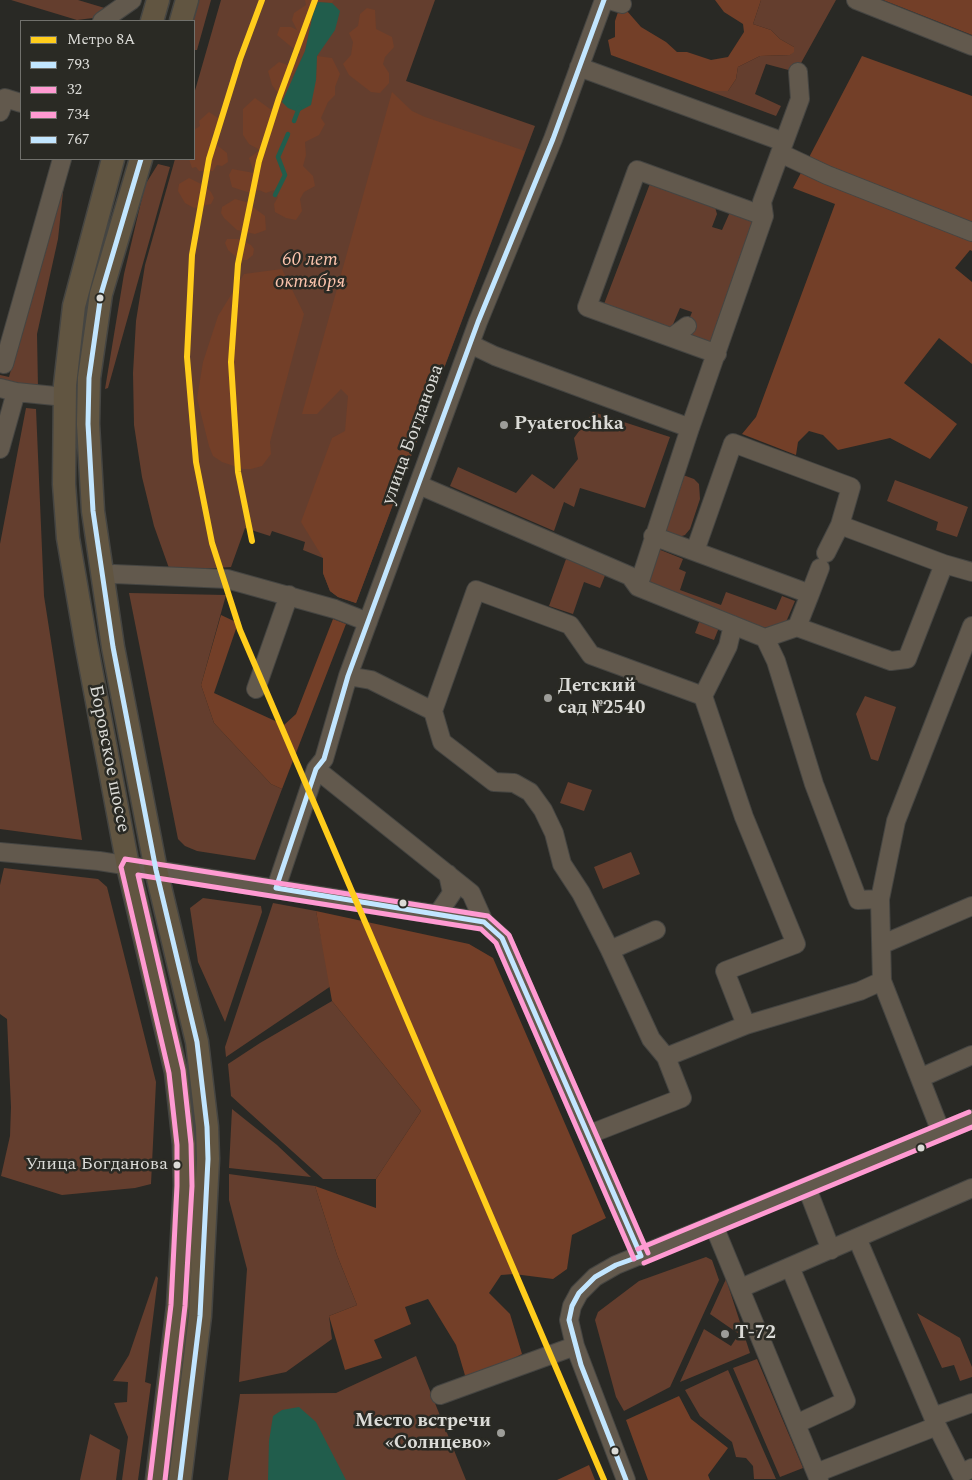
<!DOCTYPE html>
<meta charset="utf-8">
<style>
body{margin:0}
#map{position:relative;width:972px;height:1480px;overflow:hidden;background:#292925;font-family:Spectral,serif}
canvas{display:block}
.legend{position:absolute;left:20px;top:20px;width:175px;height:140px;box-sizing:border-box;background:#2a2a24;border:1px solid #71716c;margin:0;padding:6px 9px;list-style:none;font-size:15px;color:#dbdbd7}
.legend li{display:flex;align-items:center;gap:10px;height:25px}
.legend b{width:25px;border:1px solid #71716c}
</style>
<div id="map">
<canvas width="972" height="1480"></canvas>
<ul class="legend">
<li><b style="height:6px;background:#ffcd1c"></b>Метро 8А</li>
<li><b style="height:6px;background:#c2e6ff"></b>793</li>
<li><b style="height:6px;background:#ff9ad2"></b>32</li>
<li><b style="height:6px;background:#ff9ad2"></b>734</li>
<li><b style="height:6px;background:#c2e6ff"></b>767</li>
</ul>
</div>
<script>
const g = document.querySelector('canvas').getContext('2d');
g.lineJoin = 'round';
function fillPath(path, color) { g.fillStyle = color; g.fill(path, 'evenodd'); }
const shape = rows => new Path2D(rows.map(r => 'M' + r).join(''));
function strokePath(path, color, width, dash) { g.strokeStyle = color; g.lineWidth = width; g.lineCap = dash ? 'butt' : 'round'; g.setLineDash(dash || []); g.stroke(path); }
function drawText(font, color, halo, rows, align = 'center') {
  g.font = font + ' Spectral,serif'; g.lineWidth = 5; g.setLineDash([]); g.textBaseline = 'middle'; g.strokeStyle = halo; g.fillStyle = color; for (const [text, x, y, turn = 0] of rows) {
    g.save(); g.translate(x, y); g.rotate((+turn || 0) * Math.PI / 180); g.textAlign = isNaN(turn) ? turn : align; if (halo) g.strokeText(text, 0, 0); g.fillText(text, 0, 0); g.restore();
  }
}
const green = shape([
 [11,0,78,0,108,9,93,18,77,20],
 [197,0,211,0,197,50,194,50,193,21],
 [221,0,435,0,406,81,535,126,356,603,338,597,330,591,323,573,323,558,303,550,305,542,272,531,270,536,245,528,231,567,170,571,154,526,142,477,134,425,133,373,136,321,145,265,175,159,194,159,194,94],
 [761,0,836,0,796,72,766,64,755,94,781,106,776,116,709,91,728,91,736,79,738,67,760,56,790,55,794,47,780,39,771,30,753,24],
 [158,164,170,167,108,388,105,389,124,274,145,185],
 [65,174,58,239,37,334,38,388,0,385,0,375,9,377],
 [651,181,715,207,717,214,712,227,722,230,730,212,752,219,757,226,716,341,705,344,683,335,692,312,680,308,671,329,604,304],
 [26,408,36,409,44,596,82,840,0,829,0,544],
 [593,412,670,437,645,508,580,488,574,507,564,502,554,531,450,486,458,467,516,493,532,474,554,489,578,459,574,438],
 [683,475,694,479,699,484,700,499,690,529,685,535,679,537,663,532],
 [895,480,968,507,957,537,936,530,938,522,887,501],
 [658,549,683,559,679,569,686,572,680,590,721,605,726,592,776,610,782,596,795,601,786,622,764,628,645,583],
 [566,559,606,573,600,588,584,582,573,614,549,606],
 [129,593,226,595,201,685,214,723,271,784,282,789,255,860,197,851,185,846,178,839],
 [701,617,720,625,714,640,695,633],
 [865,696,896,707,878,761,871,759,856,714],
 [568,782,592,790,584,811,560,803],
 [631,852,640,874,603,889,594,867],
 [4,868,98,879,107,887,156,1082,151,1184,135,1188,62,1195,1,1176,10,1136,11,1107,7,1019,0,1014,0,885],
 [203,898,261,906,262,912,225,1022,198,962,190,908],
 [273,903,316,911,331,986,226,1057,225,1047],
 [332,1001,421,1111,376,1179,323,1179,231,1096,228,1064,260,1043],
 [232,1109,277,1145,311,1177,229,1168],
 [229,1174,315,1186,337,1255,357,1305,329,1316,332,1339,286,1372,239,1382,247,1269,229,1200],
 [706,1257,712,1260,719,1280,670,1387,624,1411,616,1397,595,1320,598,1312,639,1281],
 [156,1276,158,1278,145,1382,151,1384,138,1480,122,1480,128,1437,114,1403,127,1402,128,1382,113,1381,129,1355],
 [726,1279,750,1353,680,1382,704,1329,731,1346,739,1334,710,1314],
 [917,1313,960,1338,972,1367,972,1377,960,1381,954,1365,942,1368],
 [416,1356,466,1480,228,1480,240,1394,336,1393],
 [757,1359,803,1468,780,1477,733,1368],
 [728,1370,776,1479,754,1479,753,1466,746,1458,736,1457,732,1442,700,1416,685,1390],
 [90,1434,120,1450,116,1480,80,1480]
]);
const forest = shape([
 [305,0,334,0,332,3,317,2,313,14,305,51,292,78,316,80,317,56,332,58,340,74,335,87,335,95,328,102,321,118,325,124,319,135,305,142,306,155,303,166,313,176,315,186,304,192,300,199,302,211,296,220,286,218,275,212,274,204,278,197,274,190,266,193,259,190,251,193,241,190,232,187,229,175,232,169,254,173,249,158,260,150,249,144,243,135,243,109,255,98,270,109,277,108,280,104,280,96,272,85,268,71,279,62,291,66,300,54,277,35,280,27,291,27,297,30,292,20,294,13,306,5],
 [715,0,761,0,753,24,771,30,780,39,794,47,794,52,790,55,760,56,738,67,736,79,728,91,709,91,611,55,608,40,615,37,615,21,618,12,627,11,641,27,666,42,677,52,687,52,711,60,728,57,744,32,743,24,724,12],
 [883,0,972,0,972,35],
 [367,8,375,10,376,29,392,37,394,47,385,57,383,64,389,73,389,83,380,93,371,92,349,75,343,64,351,55,353,42,349,33,358,26,360,14],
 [862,56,972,96,972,251,970,250,955,268,972,282,972,364,939,338,904,383,957,424,930,459,890,438,838,450,823,435,809,431,798,442,796,455,742,434,756,417,835,204,793,188],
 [392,92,412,111,425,117,525,151,356,603,338,597,330,591,323,573,323,558,301,522,332,438,345,431,348,396,341,389,317,414,302,414],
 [209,112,221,120,222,128,212,134,213,142,227,153,228,162,222,166,217,165,213,171,199,171,196,167,192,168,189,159,194,159,194,130,200,126,199,121],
 [189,178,205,186,211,192,214,198,211,204,194,208,185,203,178,191,179,184],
 [235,199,246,202,265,216,266,230,255,234,237,230,224,218,221,213,222,207],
 [227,239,239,239,251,245,254,249,253,255,247,260,240,260,228,250,225,243],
 [282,269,304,314,270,442,271,454,262,466,251,469,243,469,222,462,213,456,209,446,197,398,203,362,218,316,244,274],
 [221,615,238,623,214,693,284,725,296,714,333,619,346,624,282,789,271,784,214,723,201,685],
 [316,911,469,944,493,958,606,1218,572,1235,567,1269,553,1279,514,1274,501,1275,489,1293,510,1314,522,1354,467,1382,456,1345,428,1299,405,1307,411,1324,374,1340,382,1358,345,1370,329,1316,357,1305,337,1255,315,1186,376,1208,376,1179,421,1111,332,1001],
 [679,1396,691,1419,728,1448,708,1475,710,1480,648,1480,626,1420],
 [589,1465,595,1480,557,1480]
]);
const water = shape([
 [318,2,332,3,340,11,335,30,317,56,316,80,311,105,298,112,288,108,282,102,305,51,313,14],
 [299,1407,316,1422,346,1480,268,1480,269,1441,273,1416,282,1410]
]);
const stream = shape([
 [294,121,299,108],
 [275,195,285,175,278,157,288,134]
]);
const minor = shape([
 [609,0,622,4],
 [856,0,972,46],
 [102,21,132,0],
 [579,67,784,142],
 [0,112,5,98,21,103],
 [780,153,827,175,972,232],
 [672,337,687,326],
 [470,344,495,356,690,428,764,216,762,202,800,99,798,72],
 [717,354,587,307,637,170,764,216],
 [0,363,4,364,62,159],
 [0,388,16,392,65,397],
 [0,449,16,392],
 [419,485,630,576,638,587,765,638,797,627,891,661,907,659,944,564,840,525],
 [653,536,810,594,820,568],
 [695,551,733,443,851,487,840,525,826,553],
 [944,564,972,572],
 [103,577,114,574,227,579,335,609,368,622],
 [638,587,690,428],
 [797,627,810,594],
 [765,638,776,661,814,784,858,900,880,899,882,981,941,1132],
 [348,676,371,680,433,711],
 [256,689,289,595],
 [703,696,744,817,796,944,725,971,746,1025,860,991,882,981],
 [316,769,471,893,484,922],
 [0,852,99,861,484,922,502,938,641,1256],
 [276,888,316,769,324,759,348,676,478,322,553,139,604,0],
 [880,899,896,821,972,626],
 [437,915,452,893,448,874],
 [883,944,972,906],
 [610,950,656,930],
 [666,1057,746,1025],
 [920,1078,972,1055],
 [590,1134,682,1098,666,1057,651,1039,610,950,581,893,562,864,554,833,543,810,530,792,514,783,494,782,442,742,433,711,476,590,570,625,591,655,703,696,728,646,733,625],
 [807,1188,831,1250],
 [714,1226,819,1480],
 [857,1238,937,1426],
 [790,1267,846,1401,796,1424],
 [741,1288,972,1188],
 [440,1395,575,1346],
 [933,1417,972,1403],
 [816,1473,937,1426,961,1474,972,1468],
 [626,1480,575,1346,569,1320,572,1306,579,1293,595,1277,616,1265,972,1119]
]);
const major = shape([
 [152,21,158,0],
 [181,21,187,0],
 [113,159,74,306,65,385,64,484,68,538,86,643,128,866,176,1072,184,1144,185,1186,178,1306,157,1480],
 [141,159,101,294,89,378,88,424,93,511,113,647,156,870,197,1042,207,1127,208,1159,200,1316,180,1480]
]);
const bus1 = shape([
 [276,888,316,769,324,759,348,676,478,322,553,139,604,0],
 [276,888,484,922,502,938,641,1256],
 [626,1480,581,1365,569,1320,572,1306,579,1293,595,1277,616,1265,641,1256]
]);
const bus2 = shape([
 [644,1263,972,1127],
 [165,1480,185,1306,192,1186,191,1144,183,1070,138,875,481,929,496,943,634,1259]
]);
const bus3 = shape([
 [638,1249,969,1112],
 [150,1479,171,1305,177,1186,177,1145,169,1073,121,867,125,859,488,916,509,935,648,1253]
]);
const bus4 = shape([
 [141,159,101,294,89,378,88,424,93,511,113,647,156,870,197,1042,207,1127,208,1159,200,1316,180,1480]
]);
const metro1 = shape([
 [262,0,240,59,209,159,192,255,187,357,196,462,212,543,240,630,604,1480],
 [252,541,238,472,231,362,238,264,259,161,279,98,315,0]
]);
const markers = [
 [100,298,4.5,"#dbdbd7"],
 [504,425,5,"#9d9d99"],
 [548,698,5,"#9d9d99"],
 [403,903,4.5,"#dbdbd7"],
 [921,1148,4.5,"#dbdbd7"],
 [177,1165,4.5,"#dbdbd7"],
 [725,1334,5,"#9d9d99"],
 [501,1433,5,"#9d9d99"],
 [615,1451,4.5,"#dbdbd7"]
];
const busNames = [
 ["Улица Богданова",168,1165]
];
const parkNames = [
 ["60 лет",310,261],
 ["октября",310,283]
];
const poiNames = [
 ["Pyaterochka",514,425],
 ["Детский",558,687],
 ["сад №2540",558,709],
 ["Т-72",735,1334],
 ["Место встречи",491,1422,"right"],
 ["«Солнцево»",491,1444,"right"]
];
const streetNames = [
 ["улица Богданова",414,435,-70],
 ["Боровское шоссе",108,759,79]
];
fillPath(green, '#643e2e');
fillPath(forest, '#733f28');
fillPath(water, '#215d4c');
strokePath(stream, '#215d4c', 4.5);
strokePath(minor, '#454542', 20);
strokePath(major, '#454542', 25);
strokePath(minor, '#62594d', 18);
strokePath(major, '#615541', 22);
strokePath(bus1, '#c2e6ff', 5);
strokePath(bus2, '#ff9ad2', 5);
strokePath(bus3, '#ff9ad2', 5);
strokePath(bus4, '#c2e6ff', 5);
strokePath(metro1, '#ffcd1c', 6);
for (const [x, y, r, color] of markers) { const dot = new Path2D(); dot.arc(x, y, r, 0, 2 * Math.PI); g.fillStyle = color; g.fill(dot); strokePath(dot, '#2a2a24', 2); }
drawText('18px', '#dbdbd7', '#2a2a24', busNames, 'right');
drawText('italic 19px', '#fbc3ac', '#2a2a24', parkNames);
drawText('bold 19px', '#dbdbd7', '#2a2a24', poiNames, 'left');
drawText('19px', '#dbdbd7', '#2a2a24', streetNames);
</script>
